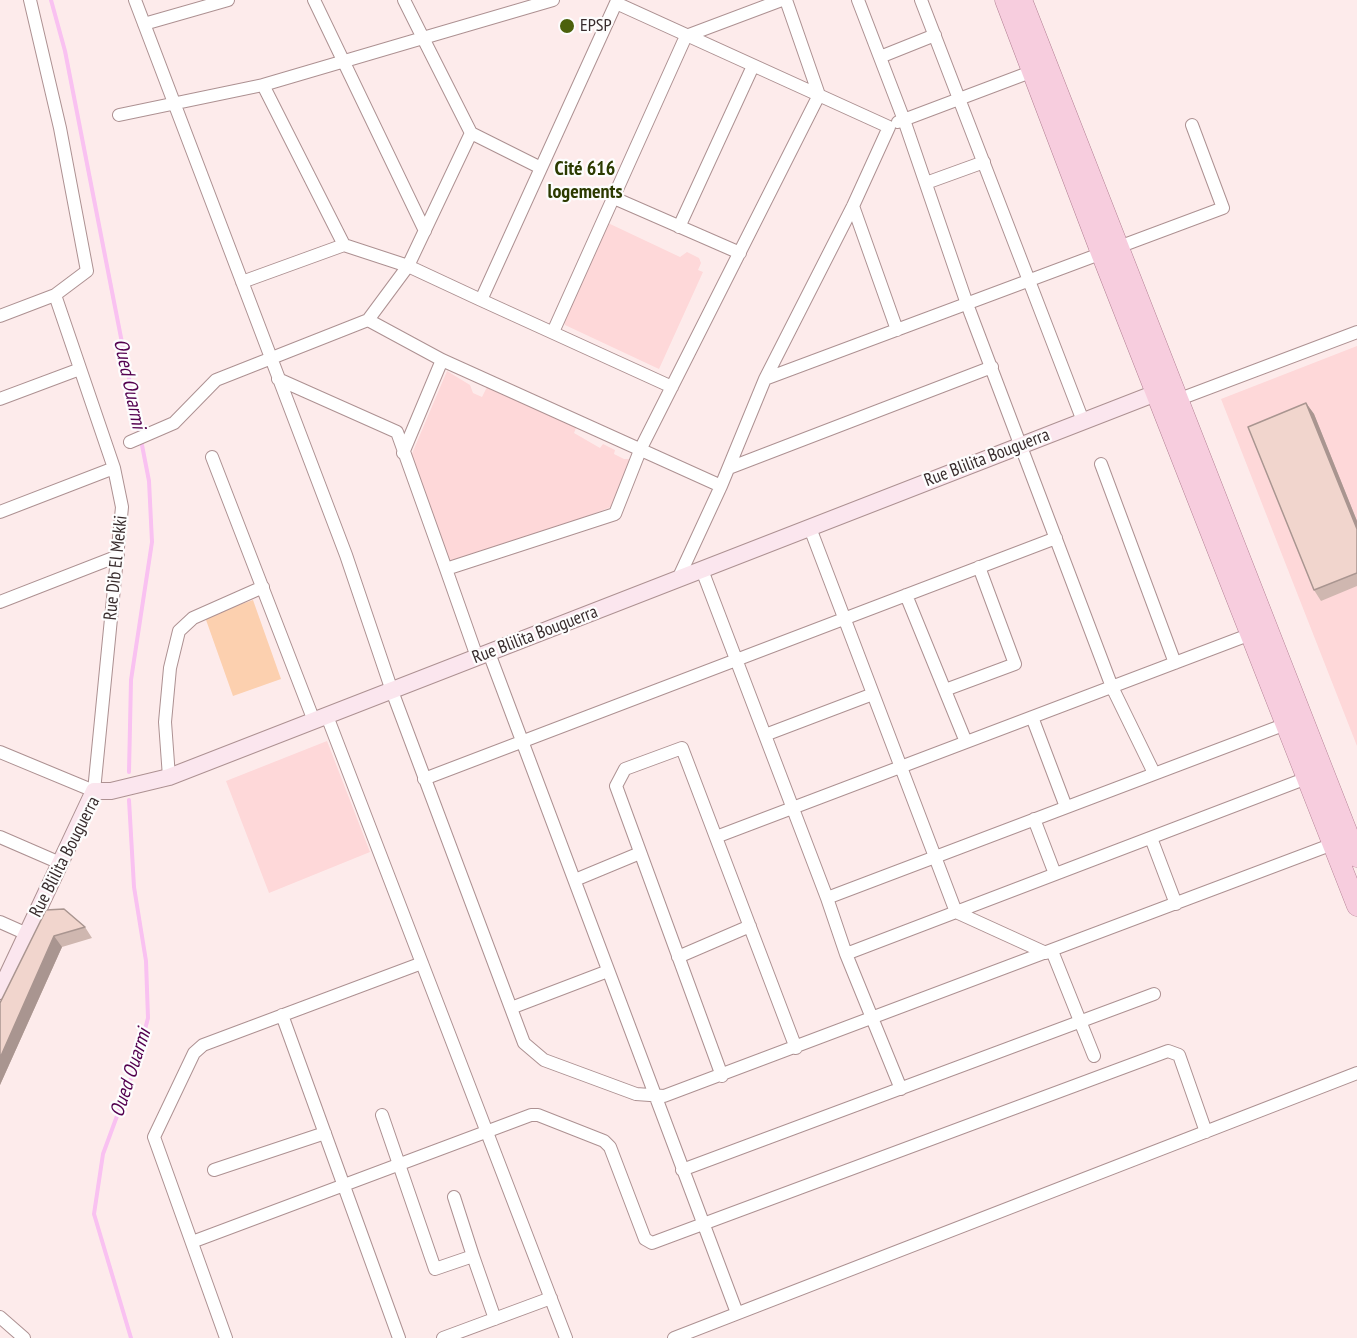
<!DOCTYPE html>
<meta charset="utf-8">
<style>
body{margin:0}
canvas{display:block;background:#fdebeb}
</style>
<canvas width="1357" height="1338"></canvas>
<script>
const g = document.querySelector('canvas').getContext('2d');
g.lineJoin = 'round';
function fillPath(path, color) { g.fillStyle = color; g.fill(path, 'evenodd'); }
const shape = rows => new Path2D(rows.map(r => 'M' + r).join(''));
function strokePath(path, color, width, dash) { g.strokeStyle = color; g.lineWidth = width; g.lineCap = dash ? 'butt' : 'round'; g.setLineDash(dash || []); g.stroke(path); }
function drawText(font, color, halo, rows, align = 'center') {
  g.font = font + ' "PT Sans Narrow",sans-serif'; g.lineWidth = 4.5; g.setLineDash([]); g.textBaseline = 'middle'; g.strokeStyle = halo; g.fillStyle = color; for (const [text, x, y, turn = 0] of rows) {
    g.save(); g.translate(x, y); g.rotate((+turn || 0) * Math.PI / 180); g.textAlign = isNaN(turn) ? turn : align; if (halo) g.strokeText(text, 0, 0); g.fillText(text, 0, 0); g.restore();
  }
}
const built = shape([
 [608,223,680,257,687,252,699,258,701,263,698,270,703,272,659,369,565,325,563,318],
 [1357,346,1357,746,1221,399],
 [447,371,470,385,473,393,482,397,488,385,578,423,574,433,600,448,603,444,615,450,614,454,624,459,632,459,611,507,451,568,411,456],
 [327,741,370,852,269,893,226,781]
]);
const green = shape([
 [253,600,281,679,233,696,205,617]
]);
const stream = shape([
 [51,0,65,51,149,481,152,542,131,680,129,772],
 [129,800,134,887,146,961,148,1018,135,1067,103,1154,94,1214,131,1338]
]);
const street = shape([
 [30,0,60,128,87,271,55,295],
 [135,0,346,555,392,691,524,1043,544,1060,636,1094,664,1096,1333,844],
 [314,0,425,231],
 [404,0,423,38,263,85,344,245,408,266,481,300],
 [858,0,904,120,967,304,1112,687,1154,773],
 [921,0,1083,421],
 [144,24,228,0],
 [880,57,935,35],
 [119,115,263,85],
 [898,122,1036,70],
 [471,133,541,168],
 [926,183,984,162],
 [614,198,740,253],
 [853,206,897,330],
 [679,227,753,66],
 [242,282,344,245],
 [0,316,55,295,114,468],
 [368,320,442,360,721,486],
 [553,332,686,36,782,0],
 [278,379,397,432,446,569],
 [765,379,1223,208,1192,125],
 [672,387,481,300,616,3,889,127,853,206,765,379,721,486,678,579],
 [0,399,80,369],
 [1177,400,1357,332],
 [130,442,174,423,216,380,368,320,408,266,471,133,423,38,553,0],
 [403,453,442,360],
 [212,457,314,721],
 [1101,464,1175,663],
 [729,468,992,367],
 [0,512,114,468,122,507,94,791,0,752],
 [810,528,956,912,1046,953],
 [702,570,827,898,846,954,1307,778],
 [906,595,966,742],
 [0,602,118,556],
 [489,653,737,1313],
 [477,657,446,569,615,514,641,448,819,95,786,0],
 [945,690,1015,664,979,567],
 [327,716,566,1338],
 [1032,717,1066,807],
 [765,735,873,694],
 [169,777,165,722,170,668,179,631,193,618,263,587],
 [424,779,1056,538],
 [1034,819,1055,874],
 [0,837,60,863],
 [716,837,1251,634],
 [1151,838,1176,904],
 [575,880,640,853],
 [827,898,1286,724],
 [0,922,27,934],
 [1052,951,1094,1056],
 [846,954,901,1089],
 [678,957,750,926],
 [511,1008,608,971],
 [282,1015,399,1338],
 [722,1076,616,786,625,769,682,748,796,1048],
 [382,1115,435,1269,473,1256,495,1319],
 [214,1170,325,1133],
 [682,1170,1154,994],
 [454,1197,473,1256],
 [192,1242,531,1115,538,1115,604,1141,610,1147,645,1239,652,1243,1168,1051,1179,1055,1206,1132],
 [0,1317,24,1338],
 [226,1338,154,1137,194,1053,203,1045,422,963],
 [443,1338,551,1298],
 [674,1338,1357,1073]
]);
const secondary = shape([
 [0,991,94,791,111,791,169,777,1156,393,1166,396]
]);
const primary = shape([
 [1005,0,1101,253,1357,906],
 [1022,0,1357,857]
]);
const wall = shape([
 [1306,403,1314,414,1357,521,1357,586,1321,601,1314,590],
 [64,909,85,927,92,938,62,947,0,1085,0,1003]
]);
const shadedWall = shape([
 [1306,403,1314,414,1357,521,1357,529],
 [54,936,62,947,0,1085,0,1058]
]);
const building = shape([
 [1306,403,1357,529,1357,573,1314,590,1248,427,1306,403],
 [64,909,85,927,54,936,0,1058,0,1003,46,910,64,909]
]);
const markers = [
 [567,26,8,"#4c610c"]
];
const poiNames = [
 ["EPSP",580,26]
];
const streetNames = [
 ["Rue Blilita Bouguerra",987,458,-21],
 ["Rue Dib El Mekki",116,568,-84],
 ["Rue Blilita Bouguerra",535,635,-21],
 ["Rue Blilita Bouguerra",65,857,-63]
];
const neighbourhoodNames = [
 ["Cité 616",585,169],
 ["logements",585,192]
];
const waterNames = [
 ["Oued Ouarmi",129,384,78],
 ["Oued Ouarmi",131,1073,-72]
];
fillPath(built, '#fed8d9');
fillPath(green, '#fcd0af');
strokePath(stream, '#f9c1f1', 4);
strokePath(street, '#ad9192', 14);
strokePath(secondary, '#ad9192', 18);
strokePath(primary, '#b17f92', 21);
strokePath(street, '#fff', 12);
strokePath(secondary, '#fbe6ee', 16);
strokePath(primary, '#f7cdde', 20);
fillPath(wall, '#cfb7b0');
fillPath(shadedWall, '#a99590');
fillPath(building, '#f1d5cd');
strokePath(building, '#a99590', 1.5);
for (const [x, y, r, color] of markers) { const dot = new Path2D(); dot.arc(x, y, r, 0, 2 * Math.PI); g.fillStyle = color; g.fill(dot); strokePath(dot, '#fdfdfd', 2); }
drawText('18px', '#382c2d', '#fdfdfd', poiNames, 'left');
drawText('18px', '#382c2d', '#fdfdfd', streetNames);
drawText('bold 20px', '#2c3a00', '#fdfdfd', neighbourhoodNames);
drawText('italic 20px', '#53004f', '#fdfdfd', waterNames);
</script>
